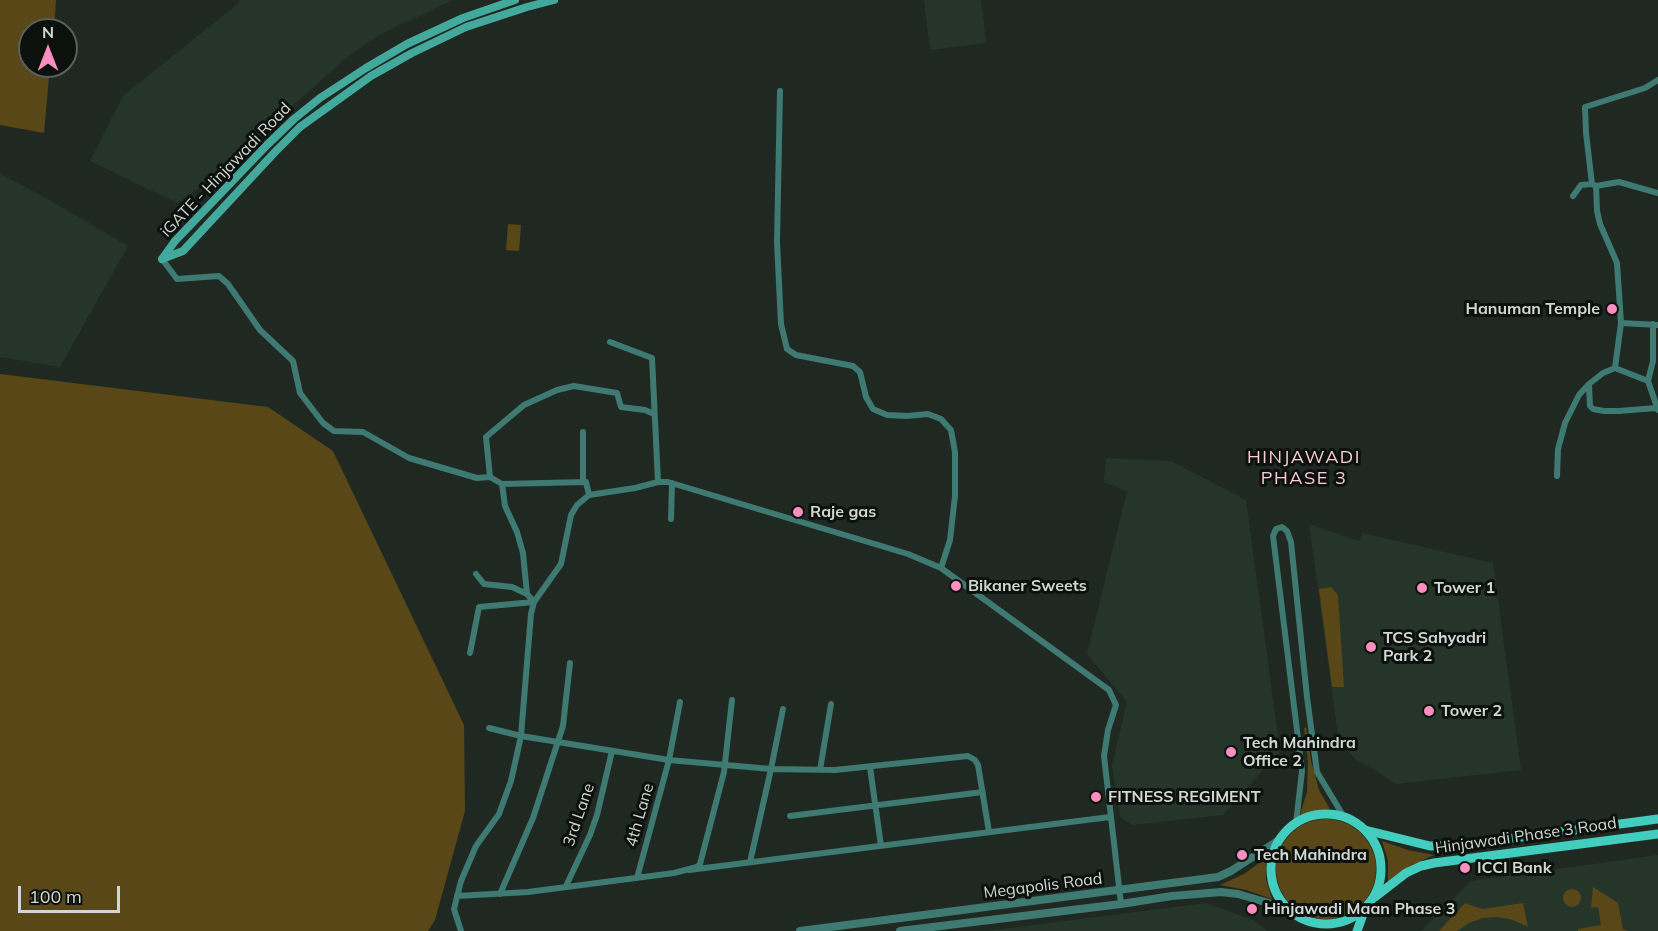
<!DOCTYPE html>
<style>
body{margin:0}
#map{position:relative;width:1658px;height:931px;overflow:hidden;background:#1f2921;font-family:Mulish,sans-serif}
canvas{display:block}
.north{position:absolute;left:18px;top:18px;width:60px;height:60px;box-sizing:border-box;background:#0c110d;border:2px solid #5a605c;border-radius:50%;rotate:0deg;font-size:16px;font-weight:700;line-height:24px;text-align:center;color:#d0d7d2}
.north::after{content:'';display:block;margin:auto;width:21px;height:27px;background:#fd8ec0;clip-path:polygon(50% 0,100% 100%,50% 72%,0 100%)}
.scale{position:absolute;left:18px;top:886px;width:102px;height:27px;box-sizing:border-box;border:3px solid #d0d7d2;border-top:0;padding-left:8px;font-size:18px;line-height:21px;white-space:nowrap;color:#d0d7d2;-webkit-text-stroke:4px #0c110d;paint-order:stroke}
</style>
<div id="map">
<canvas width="1658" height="931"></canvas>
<div class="north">N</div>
<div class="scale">100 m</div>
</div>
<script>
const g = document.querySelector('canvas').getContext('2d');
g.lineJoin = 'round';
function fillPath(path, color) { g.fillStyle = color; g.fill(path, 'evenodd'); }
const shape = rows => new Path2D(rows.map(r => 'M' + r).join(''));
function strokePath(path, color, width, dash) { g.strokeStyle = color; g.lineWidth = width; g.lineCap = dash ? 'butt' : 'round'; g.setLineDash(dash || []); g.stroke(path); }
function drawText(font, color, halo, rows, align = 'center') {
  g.font = font + ' Mulish,sans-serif'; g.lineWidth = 6; g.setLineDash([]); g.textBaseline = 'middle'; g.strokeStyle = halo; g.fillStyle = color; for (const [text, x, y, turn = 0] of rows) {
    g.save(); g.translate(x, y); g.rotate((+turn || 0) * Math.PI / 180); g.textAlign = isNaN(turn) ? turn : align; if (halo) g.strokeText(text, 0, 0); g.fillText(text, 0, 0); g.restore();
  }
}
const built = shape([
 [239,0,453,0,381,34,351,54,198,189,177,203,90,161,123,96,240,2],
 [924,0,981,0,986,43,930,50],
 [0,174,48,199,128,246,60,367,0,357],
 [1106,458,1171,461,1246,500,1280,751,1223,815,1132,825,1120,817,1112,765,1127,702,1087,654,1127,491,1104,482],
 [1309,524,1359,541,1362,533,1493,563,1521,770,1396,784,1377,771,1355,759,1342,744,1338,735],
 [1658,855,1658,931,1421,931,1471,881],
 [1206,903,1253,920,1268,931,986,931]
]);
const green = shape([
 [0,0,56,0,54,30,30,30,30,66,50,66,44,133,0,125],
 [508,224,521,225,519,251,506,250],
 [0,374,268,407,333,451,464,725,465,811,435,920,428,931,0,931],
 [1331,587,1338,595,1344,687,1332,687,1319,589],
 [1306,727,1311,761,1319,790,1330,809,1300,814,1307,792,1308,761,1304,728],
 '1276 869a50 50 0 1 1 100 0a50 50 0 1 1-100 0Z',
 [1382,841,1408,850,1434,855,1410,866,1388,882,1388,861],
 [1266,858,1266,879,1272,899,1246,890,1220,885,1244,874],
 [1593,887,1618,903,1623,929,1628,931,1578,931,1578,929,1601,925,1598,907,1591,908],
 '1563 898a9 9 0 1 1 18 0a9 9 0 1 1-18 0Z',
 [1465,903,1482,909,1523,903,1528,927,1510,919,1496,917,1483,918,1469,923,1457,931,1439,931]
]);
const minor = shape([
 [780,91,777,242,781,324,787,349,796,355,853,366,860,372,866,397,873,409,887,415,907,416,928,414,941,419,951,430,955,452,955,496,950,540,941,568],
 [1592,184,1586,133,1585,107,1645,88,1658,80],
 [1596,186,1597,211,1600,224,1617,263,1621,323],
 [1573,196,1581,185,1592,184,1596,186,1619,182,1658,193],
 [162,259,177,279,219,276,228,284,260,330,293,361,300,393,323,423,334,431,363,432,409,458,477,478,490,477,502,484,505,506,517,532,523,553,527,594,534,602],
 [610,342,652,358,658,482],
 [1615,368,1648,381,1658,410],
 [1648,381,1653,361,1653,324],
 [1589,385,1590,406,1593,409,1604,411,1619,411,1656,408],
 [1557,476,1558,449,1565,423,1579,395,1589,384,1603,373,1615,368,1621,323,1658,325],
 [490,477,486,437,524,405,557,390,574,386,617,393,621,407,645,410,654,414],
 [583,481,583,432],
 [502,484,586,482,589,495],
 [671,519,672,483],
 [476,574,484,584,512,587,527,594],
 [470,653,479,607,534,602],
 [489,728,521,736,669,760,771,769,783,709],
 [870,767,881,846],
 [820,770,831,704],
 [790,816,983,792],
 [1296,823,1302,771,1273,536,1276,529,1282,527,1287,531,1291,542,1307,697,1317,772,1344,817],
 [750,862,771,769,835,770,968,756,975,760,978,765,989,832],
 [689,870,1110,817],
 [637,878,669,760,680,702],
 [566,886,590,835,597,815,612,751],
 [500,894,533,818,563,726,570,663],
 [457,896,528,892,674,873,697,867,700,864,724,772,732,700],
 [461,931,454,909,461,881,476,846,499,814,511,781,521,736,531,614,534,602,561,564,571,515,577,505,589,495,635,488,658,482,668,482,908,554,941,568,1109,690,1116,705,1108,730,1104,756,1121,904]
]);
const tertiary = shape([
 [800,931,1218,877,1231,871,1279,840],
 [900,931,1121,904,1172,896,1221,892,1238,894,1286,908]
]);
const secondary = shape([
 [162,259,183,251,275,152,300,127,371,76,412,53,466,27,527,7,554,0],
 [162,259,175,241,267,145,294,119,320,98,366,68,407,44,463,18,515,0]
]);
const primary = shape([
 '1271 869a55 55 0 1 1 110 0a55 55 0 1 1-110 0Z',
 [1365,830,1430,846,1461,845,1658,819],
 [1375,897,1406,873,1421,866,1434,863,1658,834],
 [1357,931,1365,909]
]);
const markers = [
 [1612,309,6,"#fd8ec0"],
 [798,512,6,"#fd8ec0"],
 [956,586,6,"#fd8ec0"],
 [1422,588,6,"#fd8ec0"],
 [1371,647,6,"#fd8ec0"],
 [1429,711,6,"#fd8ec0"],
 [1231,752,6,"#fd8ec0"],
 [1096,797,6,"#fd8ec0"],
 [1242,855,6,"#fd8ec0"],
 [1465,868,6,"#fd8ec0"],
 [1252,909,6,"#fd8ec0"]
];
const streetNames = [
 ["iGATE - Hinjawadi Road",226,170,-46],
 ["3rd Lane",579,815,-71],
 ["4th Lane",640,815,-74],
 ["Hinjawadi Phase 3 Road",1526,836,-8],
 ["Megapolis Road",1043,886,-7]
];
const poiNames = [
 ["Hanuman Temple",1600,309,"right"],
 ["Raje gas",810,512],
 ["Bikaner Sweets",968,586],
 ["Tower 1",1434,588],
 ["TCS Sahyadri",1383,638],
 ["Park 2",1383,656],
 ["Tower 2",1441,711],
 ["Tech Mahindra",1243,743],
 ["Office 2",1243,761],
 ["FITNESS REGIMENT",1108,797],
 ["Tech Mahindra",1254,855],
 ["ICCI Bank",1477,868],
 ["Hinjawadi Maan Phase 3",1264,909]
];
const neighbourhoodNames = [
 ["HINJAWADI",1304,458],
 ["PHASE 3",1304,479]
];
fillPath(built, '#25352a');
fillPath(green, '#594717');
strokePath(minor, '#3e7972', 6);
strokePath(tertiary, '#3e7972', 8);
strokePath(secondary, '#43a99d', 8);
strokePath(primary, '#42cdbe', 9);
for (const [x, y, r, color] of markers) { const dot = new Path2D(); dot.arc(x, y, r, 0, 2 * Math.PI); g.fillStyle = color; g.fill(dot); strokePath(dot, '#0c110d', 2); }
drawText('16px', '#d0d7d2', '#0c110d', streetNames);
drawText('bold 16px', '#d0d7d2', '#0c110d', poiNames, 'left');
g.letterSpacing = '1.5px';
drawText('18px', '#f8c8db', '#0c110d', neighbourhoodNames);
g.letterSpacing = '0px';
</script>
